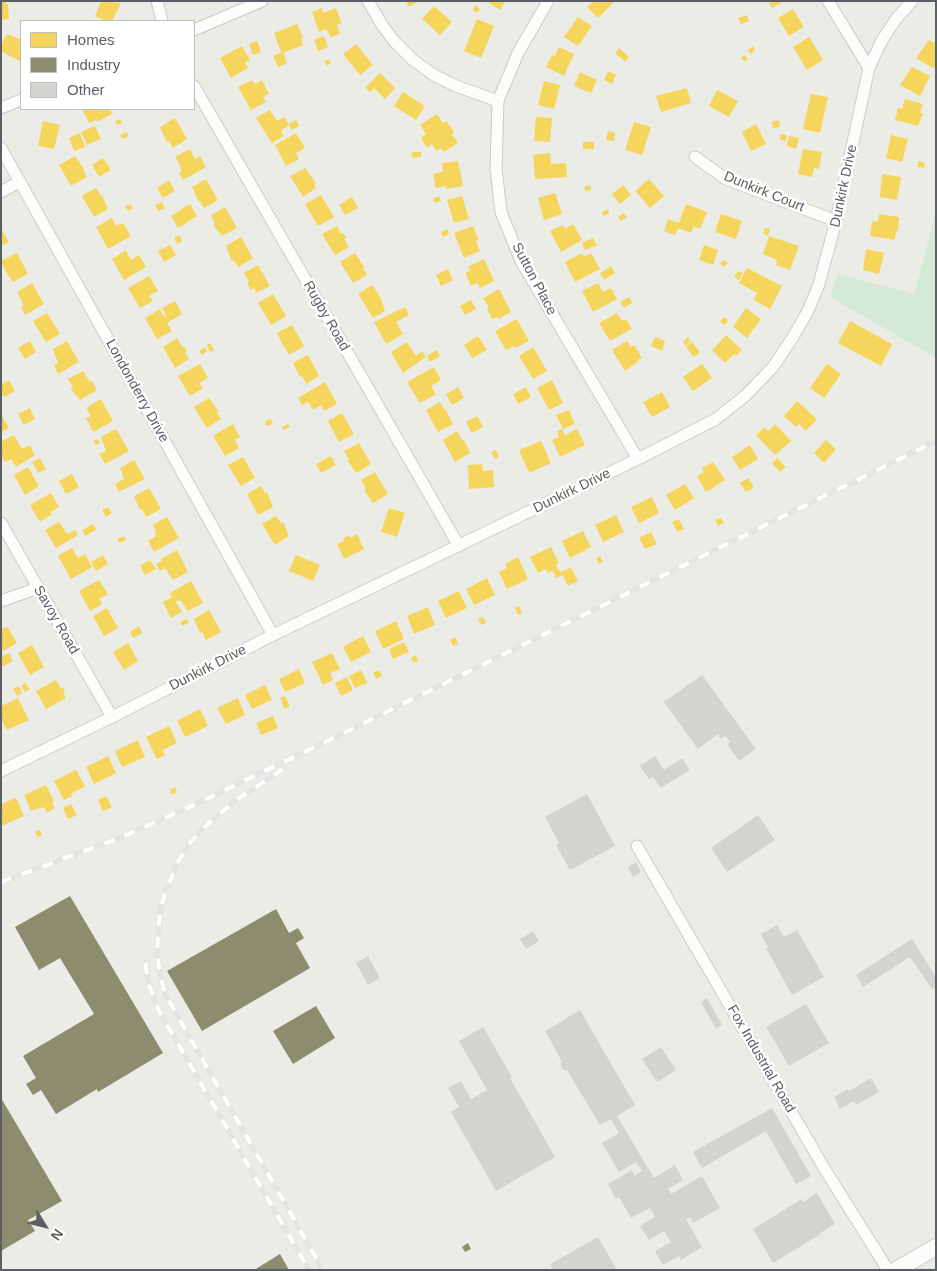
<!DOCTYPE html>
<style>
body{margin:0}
#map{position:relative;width:937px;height:1271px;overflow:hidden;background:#ecece7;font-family:Helvetica,sans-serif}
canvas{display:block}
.frame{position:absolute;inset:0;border:2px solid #5c5e66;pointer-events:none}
.legend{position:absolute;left:20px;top:20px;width:175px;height:90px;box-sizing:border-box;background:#fff;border:1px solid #bebfc2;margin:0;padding:6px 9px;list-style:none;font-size:15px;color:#5c5e66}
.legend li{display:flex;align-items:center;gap:10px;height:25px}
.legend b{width:25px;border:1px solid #bebfc2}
.north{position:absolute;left:20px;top:1201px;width:50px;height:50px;-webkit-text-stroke:4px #fff;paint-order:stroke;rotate:126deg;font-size:14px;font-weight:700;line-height:20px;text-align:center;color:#5c5e66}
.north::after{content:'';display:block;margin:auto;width:18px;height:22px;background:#5c5e66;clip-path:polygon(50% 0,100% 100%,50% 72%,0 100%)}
</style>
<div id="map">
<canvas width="937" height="1271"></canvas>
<div class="frame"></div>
<ul class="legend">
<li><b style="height:14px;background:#f6d55c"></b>Homes</li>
<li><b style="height:14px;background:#8c8c6e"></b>Industry</li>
<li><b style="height:14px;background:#d3d3d0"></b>Other</li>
</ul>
<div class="north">N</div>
</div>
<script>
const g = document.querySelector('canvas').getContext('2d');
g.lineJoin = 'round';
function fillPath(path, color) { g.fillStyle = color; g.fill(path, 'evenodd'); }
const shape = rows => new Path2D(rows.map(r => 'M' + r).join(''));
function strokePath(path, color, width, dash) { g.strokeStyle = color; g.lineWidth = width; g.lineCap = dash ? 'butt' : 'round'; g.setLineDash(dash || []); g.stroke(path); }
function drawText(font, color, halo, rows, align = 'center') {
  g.font = font + ' Helvetica,sans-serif'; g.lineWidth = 5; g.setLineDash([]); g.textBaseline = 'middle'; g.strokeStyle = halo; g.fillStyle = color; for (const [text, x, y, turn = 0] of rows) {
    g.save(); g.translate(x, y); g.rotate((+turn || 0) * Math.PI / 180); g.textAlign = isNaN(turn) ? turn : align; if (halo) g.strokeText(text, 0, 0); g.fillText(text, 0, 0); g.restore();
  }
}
const green = shape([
 [936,212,936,358,830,297,838,274,914,294]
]);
const homes = shape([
 [1,1,6,1,6,4,8,4,9,19,1,20],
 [101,1,121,3,112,21,105,21,95,16],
 [406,1,419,1,409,7],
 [486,1,506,1,500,10],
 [594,1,615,1,598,18,587,7],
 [768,1,784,1,772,8],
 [475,5,480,9,477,13,473,10],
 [434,6,452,22,440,35,422,19],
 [322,8,323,13,336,8,342,23,337,25,340,34,330,37,327,29,319,32,312,12],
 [793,9,804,27,789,36,778,18],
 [747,15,749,21,741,24,738,18],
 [578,17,592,26,578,46,564,37],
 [477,19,494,26,481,58,464,51],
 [297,24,303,38,301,39,303,45,283,53,287,63,278,67,273,56,281,52,274,33],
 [7,34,21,40,21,62,1,51,1,45],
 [324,36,328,47,318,51,314,40],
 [809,37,823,60,807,70,793,47],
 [929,40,936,44,936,66,934,69,916,58],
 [257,41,261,52,253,55,249,44],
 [356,44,373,65,360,75,343,54],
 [242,46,250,60,245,63,248,68,231,78,220,58],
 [753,46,755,50,751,54,748,50],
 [559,47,574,54,564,76,546,67,552,55,555,56],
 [619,48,629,57,625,62,615,53],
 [744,55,748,59,745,62,741,58],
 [328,59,331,63,327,66,324,62],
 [912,67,930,76,920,96,900,85],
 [608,71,616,75,612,84,604,80],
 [580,72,597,80,591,93,574,86],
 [380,73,395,88,385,99,374,88,370,92,365,88],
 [252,80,255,84,262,80,269,94,263,97,266,102,251,110,238,87],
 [544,81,560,85,554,109,538,105],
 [687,88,691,103,661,112,656,96],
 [717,90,738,101,729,117,709,106],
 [403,92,425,106,416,120,394,106],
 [811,94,828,97,820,133,803,129],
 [905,99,923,104,920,113,923,113,918,126,895,120,898,108,902,109],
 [82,109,110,109,112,114,97,122,96,120,89,123],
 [270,110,277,121,284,117,289,125,282,130,281,132,284,136,272,143,256,118],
 [437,114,443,123,446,121,454,132,452,134,458,143,444,152,441,148,436,151,432,144,427,148,421,138,426,134,420,125],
 [536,117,552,118,550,142,534,141],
 [175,118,187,139,173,148,169,141,167,142,160,127],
 [120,119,122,123,117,125,115,121],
 [296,120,299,126,292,130,288,124],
 [779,120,780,127,773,128,772,122],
 [43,121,60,125,54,149,38,146],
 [634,122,651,127,642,155,625,150],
 [756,124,766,144,751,151,742,132],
 [95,126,101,139,87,145,81,132],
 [608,131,615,133,614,141,606,140],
 [127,132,129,136,122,139,120,135],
 [80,133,85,147,74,151,69,138],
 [296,133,305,148,296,153,299,159,286,166,275,145],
 [781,134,787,135,786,141,780,140],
 [891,135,908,139,902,162,886,158],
 [789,136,799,138,796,149,787,146],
 [583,142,594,142,594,149,583,149],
 [190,149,195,159,200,156,206,167,183,180,179,172,182,171,179,166,180,165,175,157],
 [803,149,822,152,819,169,814,168,812,177,798,174],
 [412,152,421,152,421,157,412,158],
 [550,153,551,164,566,163,567,177,535,179,533,155],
 [75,156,84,169,83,170,87,177,71,186,59,165],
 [103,158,111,170,99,177,92,165],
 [458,161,463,186,446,189,446,186,436,188,433,174,443,172,442,163],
 [919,161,925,163,924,168,917,167],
 [305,168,316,183,314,184,316,188,303,197,290,176],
 [882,174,901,177,897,200,880,197],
 [206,179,218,200,204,208,200,201,199,202,192,187],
 [649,179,664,196,650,208,635,191],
 [169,180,175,191,163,198,157,188],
 [590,185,591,190,585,191,584,187],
 [623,185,631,195,620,204,612,194],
 [96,188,101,196,102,195,108,209,94,217,82,196],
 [555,193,562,214,544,220,538,198],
 [321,195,334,217,318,226,305,204],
 [462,196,469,219,454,223,447,200],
 [352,197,358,208,345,215,339,205],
 [440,197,441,201,435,203,433,198],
 [162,202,165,208,158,211,155,205],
 [130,204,133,208,128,211,125,207],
 [190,204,197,216,178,228,171,216],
 [686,204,707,212,700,229,694,226,691,233,678,228,675,235,664,231,668,219,679,223],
 [225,207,237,228,222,236,213,225,215,224,211,215],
 [608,209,609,214,603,216,602,212],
 [624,213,627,217,621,221,618,217],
 [721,214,742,221,736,239,715,232],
 [879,214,899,217,898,231,896,231,895,240,870,236,872,221,878,222],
 [112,218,116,226,123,223,131,236,108,249,96,227],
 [573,224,582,240,561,252,550,231,563,225,565,229],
 [337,226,341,234,343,233,347,238,344,239,349,247,335,255,322,234],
 [473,226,479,240,476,241,480,251,464,258,454,233],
 [1,228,9,242,1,246],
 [765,228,770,229,768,236,763,234],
 [447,229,449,234,443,237,441,232],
 [179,235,182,241,177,244,174,238],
 [769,236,799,246,790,270,776,265,777,260,763,254],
 [241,237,253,258,238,267,234,260,232,261,226,246],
 [593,238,597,245,585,250,582,243],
 [170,245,176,255,164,262,158,251],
 [704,245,718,250,713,265,699,260],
 [866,249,884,253,879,274,863,270],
 [126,250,131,260,139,255,146,267,124,280,112,259],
 [17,253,28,274,13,282,9,276,8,276,1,261],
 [355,253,364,267,363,268,367,275,353,283,340,262],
 [582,253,584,257,591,253,600,269,575,282,565,262],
 [484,259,494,281,480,288,477,283,471,286,465,273,470,271,468,267],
 [725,260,728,263,723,267,720,263],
 [258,265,270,286,256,293,254,288,251,290,247,283,249,282,244,273],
 [611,266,615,273,604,280,600,273],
 [747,268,782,286,770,309,754,300,757,293,739,283],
 [448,269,453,280,441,286,436,275],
 [738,271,743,273,739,280,734,277],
 [149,276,158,291,149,296,153,301,140,308,128,288],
 [32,283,44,304,25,315,21,307,23,305,22,301,17,292],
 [598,283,603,292,611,288,617,299,593,312,582,291],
 [372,285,381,298,385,311,373,318,358,294],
 [499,289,511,312,498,319,497,317,492,319,487,309,489,308,483,298],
 [273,294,286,316,271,325,258,303],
 [629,297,632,303,624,308,620,302],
 [471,300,476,309,465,315,460,306],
 [175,301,182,314,167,323,172,331,157,339,145,318,160,309,164,317,166,316,162,308],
 [405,307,409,315,396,322,403,334,386,344,374,322],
 [746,308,761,319,747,338,733,327],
 [47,313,60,334,46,342,33,321],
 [617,313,622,321,626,319,632,329,610,341,599,323],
 [724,317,728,320,725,325,720,322],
 [517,319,529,341,515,348,514,346,506,350,495,331],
 [850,321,892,344,881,366,838,343],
 [292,325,304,346,289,355,285,347,284,348,277,333],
 [726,335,742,350,736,356,734,354,725,363,712,350],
 [478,336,487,350,472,358,464,345],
 [655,337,665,341,662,351,651,346],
 [688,337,691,341,686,346,683,342],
 [177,338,182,347,184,346,187,351,185,352,189,359,175,368,163,347],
 [30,341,36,352,25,359,18,348],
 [67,341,79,362,58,374,54,365,58,363,53,349],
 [627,341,631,347,634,345,642,358,638,360,639,361,625,371,612,350],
 [407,342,416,356,422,351,426,357,403,373,391,352],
 [692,342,700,352,694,357,686,347],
 [210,343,214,350,210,352,207,345],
 [205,347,207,351,202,355,199,351],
 [533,347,547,371,533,379,519,356],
 [437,350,440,356,430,362,427,356],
 [308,355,319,376,306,384,302,376,300,377,293,363],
 [200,364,208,378,199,383,203,388,190,396,178,376],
 [702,364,712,378,693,391,683,377],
 [827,364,841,374,824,398,810,388],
 [434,367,441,380,431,386,436,394,420,403,407,382],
 [83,371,90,382,92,381,97,390,80,400,70,388,73,387,68,379],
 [9,380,15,391,4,397,1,392,1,385],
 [552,380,563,403,549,410,537,388],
 [325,382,337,404,324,411,321,405,313,410,308,402,302,405,298,398],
 [458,387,464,398,452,405,446,394],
 [526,387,531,397,518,404,513,394],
 [662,392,670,407,652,417,643,402],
 [209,398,218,411,217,412,221,419,207,428,194,407],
 [101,399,113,421,93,432,86,418,91,416,86,408],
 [797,401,817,419,806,431,799,424,796,427,784,416],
 [440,402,445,410,446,410,453,424,438,432,426,410],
 [30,408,35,419,24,425,18,414],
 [569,410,575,424,563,429,556,415],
 [342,413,354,434,339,442,328,421],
 [1,414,9,428,1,432],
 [477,416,483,427,472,433,466,422],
 [271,419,273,424,266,426,265,421],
 [233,424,240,437,235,440,239,448,225,456,213,436],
 [288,424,290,427,284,430,282,427],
 [775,424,791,441,775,455,756,435,765,427,768,431],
 [116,429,129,451,105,464,99,454,106,451,101,437],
 [562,429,565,435,577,429,585,445,560,457,552,440,559,437,557,431],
 [457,431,462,440,464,440,470,453,455,462,443,440],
 [14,435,22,449,30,445,35,455,16,467,11,459,5,462,1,455,1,442],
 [98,439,100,443,96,445,93,441],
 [826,440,836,449,824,463,814,453],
 [541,441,551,463,529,473,519,450],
 [359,443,371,464,356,473,347,460,349,459,344,451],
 [750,445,758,459,740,470,732,457],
 [496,450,499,457,495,459,491,452],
 [331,456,336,465,321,473,316,464],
 [243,457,255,478,241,486,228,465],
 [40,458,46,469,38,473,32,462],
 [777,458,786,467,780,472,772,463],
 [134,460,145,479,119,492,115,484,124,479,120,468],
 [713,462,725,480,706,492,697,476,704,472,702,468],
 [482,464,483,471,493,470,494,487,469,489,468,465],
 [28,467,39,486,25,495,14,475],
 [375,472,388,494,373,503,364,490,366,489,361,480],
 [72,474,79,487,66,494,59,481],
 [748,478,754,487,746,492,740,483],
 [685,484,694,498,675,510,666,495],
 [261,486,265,493,267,492,273,507,258,515,247,494],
 [149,488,161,509,146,517,142,509,140,510,134,496],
 [51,493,59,507,51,512,52,514,40,522,30,505],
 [652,497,659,513,639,523,631,507],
 [108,507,112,513,106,517,102,510],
 [389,508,405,513,397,537,381,532],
 [616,515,624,532,603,542,595,525],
 [276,516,281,523,283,522,289,536,275,545,262,524],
 [167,517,179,538,154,552,148,541,156,536,155,533,156,532,153,525],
 [721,518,724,523,718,526,715,520],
 [679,519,684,529,677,532,672,522],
 [59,522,67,534,75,530,78,535,56,548,45,530],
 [93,524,96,530,85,536,82,530],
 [583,531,591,547,570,558,562,541],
 [651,532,657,544,645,549,639,538],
 [357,534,364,549,344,559,337,544,344,541,343,538,349,535,350,538],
 [124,536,126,540,119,543,117,539],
 [551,547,559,563,556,564,558,569,561,572,571,567,578,581,568,586,563,575,556,578,553,571,548,573,546,569,538,573,530,557],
 [72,548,78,558,85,554,92,567,71,579,58,556],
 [177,550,188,572,173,580,165,568,160,571,156,564,162,561,161,559],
 [103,555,108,564,96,571,91,562],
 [296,555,320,565,313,581,289,571],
 [600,556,603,562,599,564,596,558],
 [518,557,528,579,507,589,499,572,507,568,505,564],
 [150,560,156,569,145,575,140,566],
 [487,578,495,595,474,605,466,589],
 [99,580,108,594,99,599,102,604,90,611,79,591],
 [191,581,203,603,188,611,180,600,176,602,182,612,171,618,163,602,172,597,170,593],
 [459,591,467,608,446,618,438,601],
 [519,606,522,613,518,615,515,608],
 [428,607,435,625,414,634,407,616],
 [107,608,118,628,104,636,93,616],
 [209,610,221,632,206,640,202,632,200,633,194,619],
 [483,617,486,623,481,625,478,619],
 [186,619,189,623,182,626,180,622],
 [396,621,404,639,383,649,375,631],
 [7,626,17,643,3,651,1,648,1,630],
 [139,626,142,633,133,638,130,632],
 [363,636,371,652,351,662,343,647],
 [455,637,458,644,453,646,450,640],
 [404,642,409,652,393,659,389,649],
 [128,643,138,661,124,670,113,652],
 [32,645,44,667,30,675,18,653],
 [9,653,13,661,2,667,1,657],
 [332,653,340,669,330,673,333,680,323,685,312,662],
 [416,655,418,661,413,663,411,658],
 [299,669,305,683,285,692,279,679],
 [361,670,367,683,355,688,349,676],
 [379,670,382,676,376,679,373,673],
 [347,677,353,690,341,696,335,683],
 [56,680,61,689,63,687,65,692,63,693,66,698,46,709,36,691],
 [25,683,30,689,25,692,21,686],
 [265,685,272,700,252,709,245,695],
 [19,686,22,693,17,696,13,689],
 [285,696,290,706,285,709,280,698],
 [18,698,29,720,7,730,1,719,1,706],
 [238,698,245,715,226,724,217,708],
 [200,709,208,726,185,737,177,721],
 [273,716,278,728,261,735,256,723],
 [169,726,177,743,163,750,165,755,157,759,146,737],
 [138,740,145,757,122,767,115,751],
 [108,756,116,773,94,784,86,767],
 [76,770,85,786,71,794,72,796,64,800,54,781],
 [46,785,54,801,52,802,55,808,47,813,44,807,31,811,24,795],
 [175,787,177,792,172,795,170,790],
 [106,796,112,807,103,811,98,800],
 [16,798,24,816,1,826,1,804],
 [71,804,77,815,68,819,63,808],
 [40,830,42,835,38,837,35,832]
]);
const industry = shape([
 [70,896,163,1053,98,1092,97,1089,56,1114,41,1090,33,1095,26,1084,36,1078,23,1056,94,1014,60,958,39,970,15,927],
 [276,909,289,933,298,928,304,938,296,943,310,968,202,1031,167,971],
 [316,1006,335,1038,293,1064,273,1031],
 [1,1098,62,1201,28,1220,35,1231,1,1251],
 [468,1243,471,1249,465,1252,462,1247],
 [280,1254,289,1270,254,1270]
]);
const building = shape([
 [702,675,756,749,739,761,727,744,730,742,726,736,721,739,718,734,698,749,664,702],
 [655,756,664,770,682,758,690,770,661,788,653,777,649,779,640,766],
 [587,794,615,846,570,870,556,845,559,843,545,817],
 [758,815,775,840,727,872,711,848],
 [636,862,641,872,633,877,628,867],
 [777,925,784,937,797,930,824,977,792,995,766,948,768,947,761,934],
 [533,931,539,941,526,949,520,939],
 [912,939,936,977,936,987,932,989,910,957,863,987,856,975],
 [368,956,380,978,368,985,356,963],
 [707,998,722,1025,716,1029,701,1002],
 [806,1004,829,1043,789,1066,766,1027],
 [580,1010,635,1105,617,1116,654,1178,675,1165,683,1180,668,1189,671,1194,702,1176,720,1208,693,1223,690,1217,686,1219,702,1247,681,1260,679,1256,663,1265,655,1251,671,1242,664,1231,649,1240,640,1226,655,1217,650,1208,631,1218,619,1197,616,1199,608,1184,632,1170,634,1176,642,1171,636,1162,619,1172,602,1143,619,1133,611,1119,600,1125,567,1070,565,1071,562,1068,560,1063,562,1062,545,1031],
 [483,1027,512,1077,510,1078,555,1157,496,1191,451,1112,459,1107,448,1088,461,1081,471,1099,487,1090,459,1041],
 [661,1047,676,1070,657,1082,642,1059],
 [871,1078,879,1092,856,1105,854,1101,840,1109,834,1097,848,1089,849,1091],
 [772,1108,811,1176,796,1184,766,1131,702,1168,693,1152],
 [817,1193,835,1224,820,1233,821,1234,773,1263,753,1229,802,1199,803,1202],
 [598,1237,617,1270,553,1270,550,1264]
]);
const minor = shape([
 [157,1,162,21],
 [368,1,382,25,394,41,413,60,434,75,456,86,498,101],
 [548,1,518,53,498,101,496,169,501,212,521,261,638,459],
 [828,1,869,68],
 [194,30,262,1],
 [194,86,459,546],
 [1,108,21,100],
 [1,148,273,635],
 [695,157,726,179,836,221],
 [1,192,19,182],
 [1,523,112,717],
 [1,601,38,588],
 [1,771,112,717,273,635,638,459,716,419,745,396,773,367,793,337,808,311,819,284,836,221,869,68,881,42,896,19,912,1],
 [637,846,824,1168,888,1270]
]);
const secondary = shape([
 [896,1270,936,1247]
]);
const rail = shape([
 [283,769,235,801,201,830,190,843,179,860,165,893,160,911,157,952,160,975,165,994,323,1270],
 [1,882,122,837,196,804,350,730,936,441],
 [145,963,149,985,159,1011,309,1270]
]);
const streetNames = [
 ["Dunkirk Drive",844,186,-78],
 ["Dunkirk Court",764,192,22],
 ["Sutton Place",534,279,62],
 ["Rugby Road",326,316,60],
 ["Londonderry Drive",137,391,61],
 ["Dunkirk Drive",572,491,-26],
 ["Savoy Road",56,620,60],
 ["Dunkirk Drive",208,668,-27],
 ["Fox Industrial Road",761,1059,60]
];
fillPath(green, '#d4ead6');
fillPath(homes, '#f6d55c');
fillPath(industry, '#8c8c6e');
fillPath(building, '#d3d3d0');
strokePath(minor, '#c9cac9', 13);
strokePath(secondary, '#c9c9c9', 18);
strokePath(minor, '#fcfcfb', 11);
strokePath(secondary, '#fcfcfb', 16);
strokePath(rail, '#e4e4e4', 5.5);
strokePath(rail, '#fff', 4, [11]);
drawText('14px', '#5c5e66', '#fff', streetNames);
</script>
